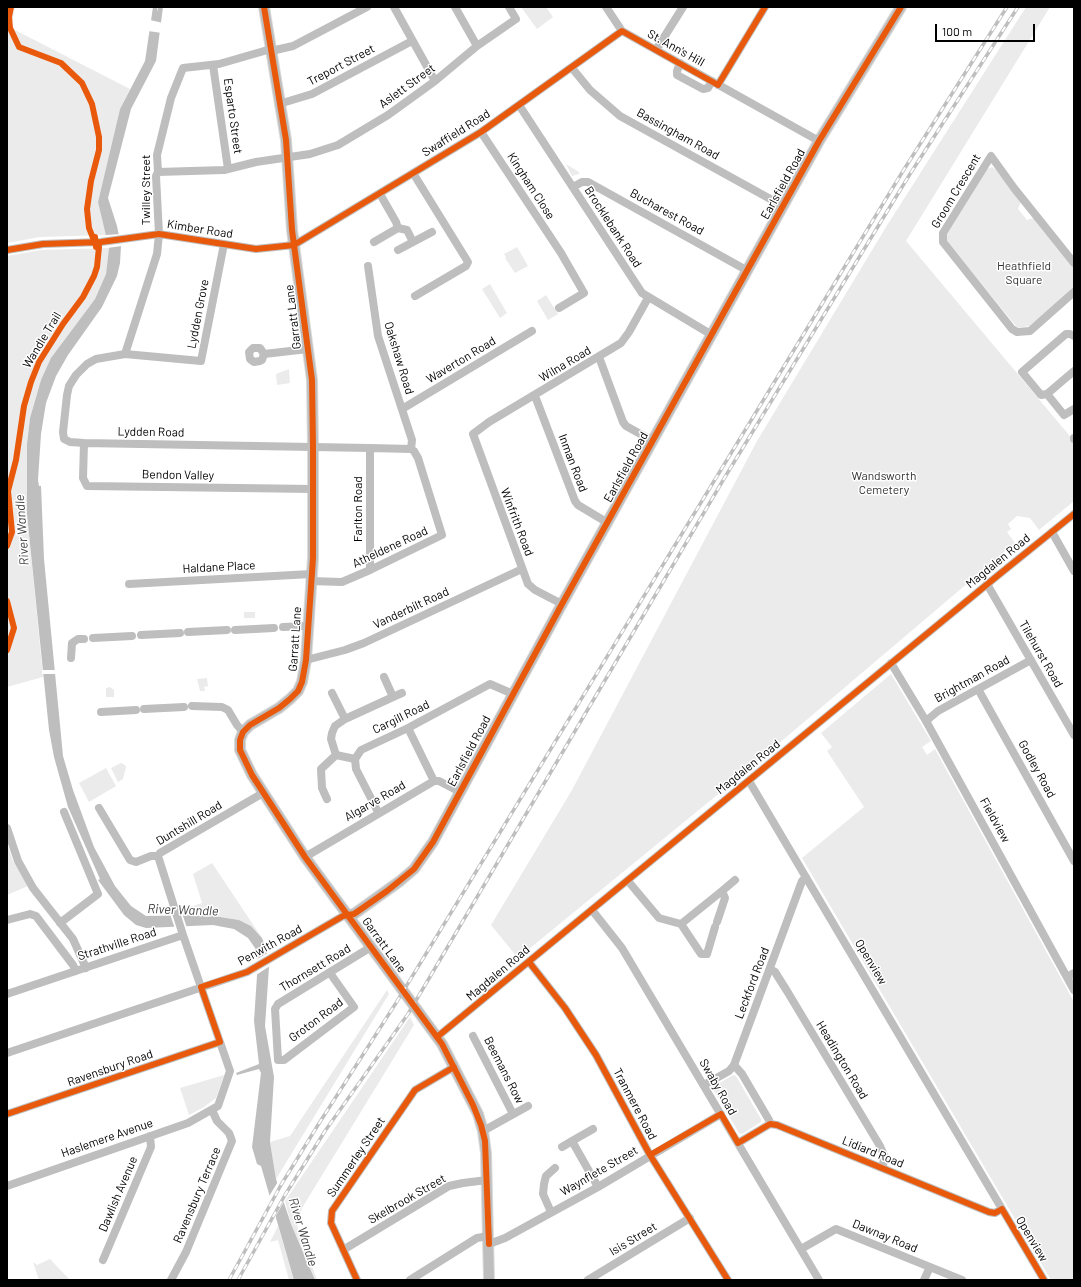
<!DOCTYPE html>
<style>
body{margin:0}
#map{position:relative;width:1081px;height:1287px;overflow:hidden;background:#fff;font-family:Barlow,sans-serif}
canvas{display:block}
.frame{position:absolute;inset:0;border:8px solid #000;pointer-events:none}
.scale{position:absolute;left:935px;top:24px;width:100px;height:18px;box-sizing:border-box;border:2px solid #000;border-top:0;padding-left:5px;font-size:12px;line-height:14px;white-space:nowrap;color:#000;-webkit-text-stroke:3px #fff;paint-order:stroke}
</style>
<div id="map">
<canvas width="1081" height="1287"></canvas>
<div class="frame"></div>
<div class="scale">100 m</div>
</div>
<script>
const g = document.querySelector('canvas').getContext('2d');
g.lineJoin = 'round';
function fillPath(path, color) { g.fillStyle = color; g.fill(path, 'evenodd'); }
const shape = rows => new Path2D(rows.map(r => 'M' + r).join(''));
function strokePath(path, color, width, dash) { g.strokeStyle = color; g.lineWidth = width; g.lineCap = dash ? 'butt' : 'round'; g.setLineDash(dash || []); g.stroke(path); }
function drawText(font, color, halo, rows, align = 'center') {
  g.font = font + ' Barlow,sans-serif'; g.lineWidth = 3; g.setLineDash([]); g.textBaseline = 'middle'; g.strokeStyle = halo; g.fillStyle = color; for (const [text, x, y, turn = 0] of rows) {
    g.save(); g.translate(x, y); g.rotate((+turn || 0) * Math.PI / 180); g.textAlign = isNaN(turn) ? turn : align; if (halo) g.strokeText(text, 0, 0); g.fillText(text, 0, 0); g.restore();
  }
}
const green = shape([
 [7,7,15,7,12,22,13,29,130,89,120,109,98,202,108,235,40,237,7,243],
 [521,7,546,7,553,17,537,29],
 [1026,7,1050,7,906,241,1074,441,1074,501,1039,530,1030,518,1017,516,1008,524,1011,529,1007,532,1015,543,744,773,518,958,491,925,572,790,757,441,886,227],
 [566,164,579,172,579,174,572,176],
 [992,167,996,170,1021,201,1018,209,1027,220,1034,218,1074,268,1074,290,1029,326,1023,327,1017,327,1011,320,945,239,945,236,987,169],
 [517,247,528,266,515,273,505,258,506,257,504,254],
 [109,248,106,274,95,299,63,342,41,380,30,418,27,444,27,514,43,677,7,687,7,256,41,250],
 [490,284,507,313,500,318,482,289],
 [546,295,558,314,548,320,537,301],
 [289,369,290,383,277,385,276,374],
 [244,612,255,612,255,618,244,618],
 [891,674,931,741,922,747,927,755,935,749,1074,1002,1074,1280,1051,1280,802,858,864,807,827,751,832,747,821,733],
 [207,678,208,686,204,687,205,691,200,691,197,679],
 [110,687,114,690,114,697,106,697,106,688],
 [121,763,125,765,126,767,123,779,118,782,111,768],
 [106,768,116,786,89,802,79,783],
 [7,843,13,861,28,886,7,895],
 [212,863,262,938,251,926,239,920,207,915,183,914,181,910,202,903,193,874],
 [387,990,389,994,276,1179,270,1142,290,1136],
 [410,1017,414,1025,302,1208,297,1225,317,1280,315,1280,291,1224,285,1201],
 [224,1075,216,1098,204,1107,189,1115,180,1088],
 [733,1075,736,1076,761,1119,761,1122,742,1134,739,1133,713,1089,713,1087],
 [278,1226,294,1280,289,1280,278,1240,270,1242],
 [50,1259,70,1280,39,1280,33,1262,37,1265]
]);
const water = shape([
 [153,7,157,7,157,12,158,7,163,7,156,61,131,109,108,198,117,226,121,246,120,263,117,276,102,307,68,355,56,376,46,403,41,434,38,480,39,486,41,486,44,559,63,756,73,790,94,847,115,886,131,906,146,916,207,915,239,920,251,926,262,938,267,951,269,967,265,1026,274,1077,270,1142,276,1179,291,1224,315,1280,294,1280,261,1166,257,1164,252,1147,261,1073,259,1069,237,1075,236,1073,259,1064,254,1021,258,960,255,948,248,938,234,929,213,925,146,928,136,925,124,915,98,880,100,879,68,807,54,757,49,730,27,514,27,444,30,418,41,380,51,358,95,299,106,274,109,248,98,202,120,109,145,61]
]);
const pier = shape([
 [150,20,163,23,162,33,148,31],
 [121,234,122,246,107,248,106,235],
 [42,670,57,670,57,674,42,674],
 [182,913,187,928,175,929,170,914],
 [269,952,270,966,256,975,256,960],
 [279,1180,286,1198,274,1219,268,1198]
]);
const minor = shape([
 [394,7,435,81],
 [455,7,477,46],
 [606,7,622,31,819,141],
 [656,50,683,7],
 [271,51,293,46,367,7],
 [680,63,677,71,677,75,703,89,708,88,712,81],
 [213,65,228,169],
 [572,68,590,90,620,116,783,206],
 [718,85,765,7],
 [279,104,312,94,412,41],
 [519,105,642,293,712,335],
 [481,132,561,253,584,293,559,308],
 [158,172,224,170,256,162,310,154,338,145,388,115,435,81,477,46,516,19,509,7],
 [413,173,468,262,466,266,415,296],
 [573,187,582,182,588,182,748,271],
 [380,194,396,222,398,228,407,230,413,242],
 [374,242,398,228],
 [224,244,201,361,125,354,96,359,87,364,76,375,69,386,67,395,63,432,64,439,70,442,84,443,370,448,370,570],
 [7,250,43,244,101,242,159,234,256,249,294,245,481,132,622,31],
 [398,250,432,232],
 [1074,263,1014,188,991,156,943,233,943,242,1012,329,1017,332,1030,331,1074,292],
 [1074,336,1070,334,1066,334,1022,372,1041,395,1047,394,1064,415,1074,409],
 [125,354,157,254,159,234,156,176,158,172,157,155,171,98,183,68,219,64,271,49],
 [264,354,262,360,260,361,254,362,250,359,249,352,253,348,260,348,264,354,308,349],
 [599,357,623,422,626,426,653,441],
 [1047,394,1074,371],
 [535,396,575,501,578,505,608,523],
 [402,409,532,331],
 [1074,438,1074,439],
 [84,443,83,478,87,486,314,489],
 [370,448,411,449],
 [1052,532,1074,571],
 [310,581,342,582,370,570,442,535,418,458,414,451,411,449,412,440,378,336,368,266],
 [129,584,311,574],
 [987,584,1074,735],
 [562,604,535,590,528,584,473,434,489,422,621,343,629,332,648,298],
 [283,627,307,626],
 [235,630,274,628],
 [188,632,227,630],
 [141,635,180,633],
 [93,638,132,636],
 [71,658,72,643,78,639,84,639],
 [306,660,345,650,364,643,522,569],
 [891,663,926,721,1074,990],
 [978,689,1074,861],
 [393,697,402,693],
 [192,706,222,707,228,710,237,725,243,732],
 [144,709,184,707],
 [101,712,136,710],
 [345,719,393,697,384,677],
 [926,721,938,711,1031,660],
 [408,728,434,781],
 [336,755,355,759],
 [749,781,1044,1280],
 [327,799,322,788,321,769,336,755,331,739,332,733,335,726,345,719,332,693],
 [99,808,130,860,136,862,151,856,158,856],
 [378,812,356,769,355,759,361,750,408,728,490,684,513,694],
 [7,828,18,861,33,888,73,939,86,968],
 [305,857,434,781,439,781,460,792],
 [628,881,659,918,681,924,722,891,725,898,717,922],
 [722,891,735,880],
 [592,910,622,948,819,1280],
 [7,920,30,914,36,916,73,965,76,971],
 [60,923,98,894,64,812],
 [681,924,701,954,707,954,715,927],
 [529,962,565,1008,596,1055,650,1155,728,1280],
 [770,969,775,972,787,991,880,1146,884,1155,883,1168],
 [330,973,354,1007,284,1060,278,1060,275,1009,278,1004,371,947],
 [1067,977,1074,973],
 [7,994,183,935],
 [473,1036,513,1114],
 [437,1037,996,577,1074,514],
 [7,1053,247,972,343,916,348,915],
 [734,1065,742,1074,769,1120,770,1124],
 [704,1085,729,1071,734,1065,802,881,806,877],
 [7,1114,220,1042],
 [593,1129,572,1141,598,1187],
 [483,1131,528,1106],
 [738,1143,770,1124,777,1125,989,1212,995,1213,1002,1209],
 [562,1147,572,1141],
 [7,1186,188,1123,218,1106,230,1071,183,935,158,856,160,853,263,793],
 [551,1212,543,1194,544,1184,546,1176,555,1168],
 [489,1244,505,1238,598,1187,721,1114],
 [801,1249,836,1229,962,1280],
 [343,1250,449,1186,463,1183,487,1180],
 [103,1260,151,1147,150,1136],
 [171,1280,186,1252,232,1141,229,1133,217,1121,212,1110],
 [357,1280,331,1223,332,1211,415,1090,454,1067],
 [410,1280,477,1238,488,1236],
 [588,1280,690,1218],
 [924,1280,930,1267]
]);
const major = shape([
 [264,7,286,140,292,230,312,380,313,447,313,558,306,660,302,682,298,691,290,699,279,708,250,725,243,732,240,740,240,750,252,775,305,857,442,1044,478,1114,483,1131,486,1153,489,1280],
 [348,915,354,914,400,881,414,869,433,842,562,604,819,141,901,7]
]);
const rail = shape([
 [229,1280,281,1185,318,1125,396,1003,903,171,1007,7],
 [238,1280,285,1195,325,1131,408,1014,725,477,910,174,1018,7]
]);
const cycleway = shape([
 [264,7,286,140,292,230,312,380,313,447,313,558,306,660,302,682,298,691,290,699,279,708,250,725,243,732,240,740,240,750,252,775,305,857,442,1044,473,1105,481,1125,485,1141,489,1244],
 [7,250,43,244,101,242,159,234,256,249,294,245,481,132,622,31,718,85,765,7],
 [7,546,12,532,8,491,16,460,24,406,31,382,39,362,63,324,83,297,94,276,97,267,99,247,96,247,95,237,93,238,89,228,87,209,91,181,99,150,99,137,92,104,82,83,61,63,19,47,10,28,9,17,11,7],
 [7,601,14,628,7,650],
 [529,962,565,1008,596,1055,650,1155,728,1280],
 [437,1037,996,577,1074,514],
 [7,1114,220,1042,201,987,247,972,343,916,354,914,387,891,414,869,433,842,562,604,819,141,901,7],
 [650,1155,721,1114,738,1143,770,1124,777,1125,989,1212,995,1213,1002,1209,1044,1280],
 [357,1280,331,1223,332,1211,415,1090,454,1067]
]);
const streetNames = [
 ["St. Ann's Hill",676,48,29],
 ["Treport Street",341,65,-28],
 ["Aslett Street",407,86,-36],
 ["Esparto Street",233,116,82],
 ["Swaffield Road",456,133,-32],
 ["Bassingham Road",678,134,29],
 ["Earlsfield Road",783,184,-61],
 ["Kingham Close",531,186,57],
 ["Twilley Street",146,190,-90],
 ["Groom Crescent",956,191,-59],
 ["Bucharest Road",667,212,29],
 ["Brocklebank Road",613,227,57],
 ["Kimber Road",200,229,9],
 ["Lydden Grove",198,314,-79],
 ["Garratt Lane",293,317,-97],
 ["Wandle Trail",42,340,-59],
 ["Oakshaw Road",399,358,73],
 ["Waverton Road",461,360,-31],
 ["Wilna Road",565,364,-31],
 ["Lydden Road",151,432,1],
 ["Inman Road",573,463,69],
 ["Earlsfield Road",626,467,-61],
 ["Bendon Valley",178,475,1],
 ["Farlton Road",358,509,-90],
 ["Winfrith Road",517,522,69],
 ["Atheldene Road",390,547,-25],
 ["Magdalen Road",998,561,-39],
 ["Haldane Place",219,567,-3],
 ["Vanderbilt Road",411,608,-25],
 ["Garratt Lane",295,639,-86],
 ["Tilehurst Road",1041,654,60],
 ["Brightman Road",972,679,-29],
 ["Cargill Road",401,717,-26],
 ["Earlsfield Road",469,751,-62],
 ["Magdalen Road",748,767,-39],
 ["Godley Road",1037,769,61],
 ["Algarve Road",375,801,-30],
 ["Fieldview",995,820,61],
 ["Duntshill Road",189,823,-31],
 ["Strathville Road",117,944,-18],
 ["Penwith Road",270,945,-29],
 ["Garratt Lane",384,945,54],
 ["Openview",871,962,59],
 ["Thornsett Road",315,968,-31],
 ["Magdalen Road",498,973,-40],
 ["Leckford Road",752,983,-69],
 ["Groton Road",316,1020,-37],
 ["Headington Road",842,1060,59],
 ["Ravensbury Road",110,1068,-19],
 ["Beemans Row",504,1070,63],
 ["Swaby Road",718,1087,60],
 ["Tranmere Road",635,1104,62],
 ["Haslemere Avenue",107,1138,-19],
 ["Lidiard Road",873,1152,22],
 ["Summerley Street",356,1157,-56],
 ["Waynflete Street",599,1171,-30],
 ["Dawlish Avenue",118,1194,-67],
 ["Ravensbury Terrace",197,1195,-67],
 ["Skelbrook Street",407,1199,-30],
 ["Dawnay Road",885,1236,22],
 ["Isis Street",633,1239,-31],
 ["Openview",1032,1239,59]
];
const parkNames = [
 ["Heathfield",1024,266],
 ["Square",1024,280],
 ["Wandsworth",884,476],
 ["Cemetery",884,490]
];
const waterNames = [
 ["River Wandle",22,530,-94],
 ["River Wandle",183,910,2],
 ["River Wandle",303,1232,73]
];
fillPath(green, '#ebebeb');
fillPath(water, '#bebebe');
fillPath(pier, '#fff');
strokePath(major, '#dbdbdb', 12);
strokePath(minor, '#bebebe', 8);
strokePath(major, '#bebebe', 10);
strokePath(rail, '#bebebe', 3.5);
strokePath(rail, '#fff', 2, [6]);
strokePath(cycleway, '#e8590c', 6);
drawText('12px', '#000', '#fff', streetNames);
drawText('12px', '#323232', '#fff', parkNames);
drawText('italic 13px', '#434343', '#fff', waterNames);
</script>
